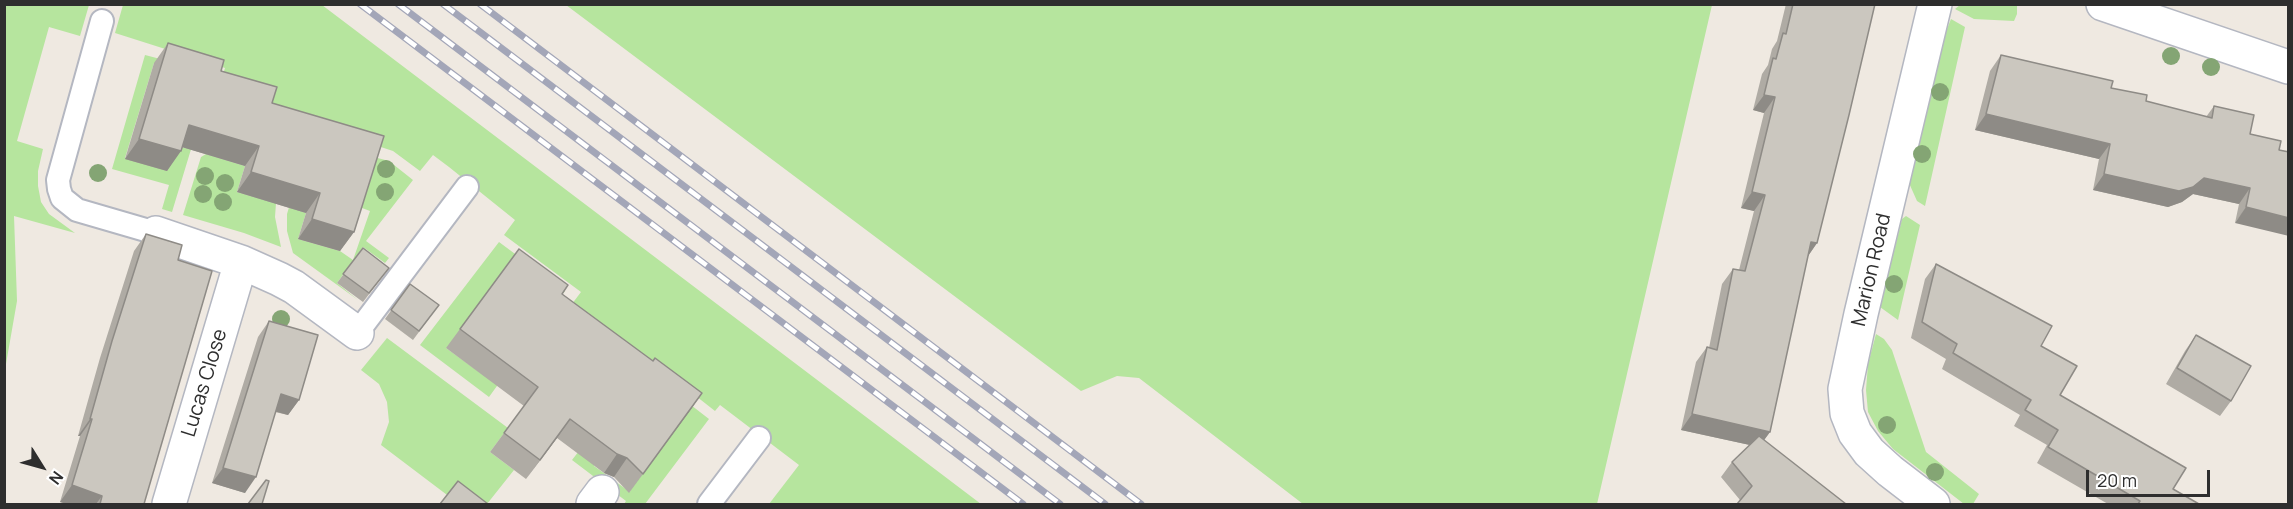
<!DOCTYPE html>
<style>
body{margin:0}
#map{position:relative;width:2293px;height:509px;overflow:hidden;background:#efe9e1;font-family:Manrope,sans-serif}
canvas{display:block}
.frame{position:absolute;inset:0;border:6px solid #2e2e2e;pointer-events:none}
.north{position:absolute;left:12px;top:437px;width:60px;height:60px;-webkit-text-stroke:4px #fff;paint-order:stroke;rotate:127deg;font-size:16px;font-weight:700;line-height:24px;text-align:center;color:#2e2e2e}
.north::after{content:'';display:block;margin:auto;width:21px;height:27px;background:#2e2e2e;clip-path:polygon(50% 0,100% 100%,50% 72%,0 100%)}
.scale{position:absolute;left:2086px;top:470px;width:124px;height:27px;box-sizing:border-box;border:3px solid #2e2e2e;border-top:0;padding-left:8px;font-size:18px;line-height:21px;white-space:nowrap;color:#2e2e2e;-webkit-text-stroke:4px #fff;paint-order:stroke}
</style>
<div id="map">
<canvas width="2293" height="509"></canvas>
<div class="frame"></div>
<div class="north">N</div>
<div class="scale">20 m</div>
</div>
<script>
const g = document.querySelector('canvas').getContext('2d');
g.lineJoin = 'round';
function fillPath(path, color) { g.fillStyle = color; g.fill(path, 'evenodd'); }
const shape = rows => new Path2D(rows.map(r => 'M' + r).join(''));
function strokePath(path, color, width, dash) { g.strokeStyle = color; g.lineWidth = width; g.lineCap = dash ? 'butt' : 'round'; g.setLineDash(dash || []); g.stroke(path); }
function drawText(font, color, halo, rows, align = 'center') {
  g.font = font + ' Manrope,sans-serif'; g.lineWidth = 4.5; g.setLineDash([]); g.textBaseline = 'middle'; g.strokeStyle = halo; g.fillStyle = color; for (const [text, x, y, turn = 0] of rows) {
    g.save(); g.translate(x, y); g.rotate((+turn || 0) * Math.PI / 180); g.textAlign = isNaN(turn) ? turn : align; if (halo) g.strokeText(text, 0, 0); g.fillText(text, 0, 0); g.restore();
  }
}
const green = shape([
 [5,4,89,5,80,36,49,27,17,141,43,149,38,171,38,186,41,202,49,214,75,233,14,216,17,301,6,364,5,403],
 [123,5,322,5,981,504,769,504,799,465,720,405,715,411,645,356,559,321,581,292,504,235,515,220,449,167,433,155,420,171,393,151,217,93,225,68,115,33],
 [566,5,1712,5,1597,504,1303,504,1139,378,1117,376,1081,391],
 [1960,5,2017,5,2017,14,2014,21,1974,19,1955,9],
 [1951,19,1965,27,1925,206,1917,201,1909,183,1945,34],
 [145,55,214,73,154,63,125,158,175,145,184,148,192,146,172,212,162,209,169,185,112,169],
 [206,154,245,166,237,192,276,203,275,217,281,247,244,233,183,215,201,157],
 [370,156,389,161,413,180,366,241,389,258,385,263,363,247,337,283,358,300,293,253,287,231,287,214,290,204,298,210,306,213,298,239,340,251,353,260,370,211,354,205],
 [1906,216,1920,225,1898,320,1880,307,1902,219],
 [499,242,565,291,555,304,446,348,482,374,515,361,489,397,420,345],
 [1876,334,1884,339,1892,350,1926,452,1979,494,1973,504,1964,504,1893,449,1878,431,1868,412,1866,390,1868,364],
 [387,338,508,428,490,452,514,470,487,504,459,504,381,445,389,422,387,402,379,384,361,370],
 [647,371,709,419,645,504,624,504,626,501,572,460,596,429,594,466,630,492]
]);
const lane = shape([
 [102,21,58,180,59,189,62,198,77,210,156,233],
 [357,333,467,187],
 [709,504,759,438]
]);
const street = shape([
 [2103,4,2288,67],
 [156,233,241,262,279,279,294,287,357,333],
 [169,504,241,262],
 [593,504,602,492],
 [1933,504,1890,471,1869,452,1855,433,1847,413,1845,389,1861,314,1935,4]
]);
const rail = shape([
 [360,4,1023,504],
 [398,4,1060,504],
 [443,4,1105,504],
 [480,4,1141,504]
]);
const trees = [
 [2171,56],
 [2211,67],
 [1940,92],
 [1922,154],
 [386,169],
 [98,173],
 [205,176],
 [225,183],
 [385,192],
 [203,194],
 [223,202],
 [1894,284],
 [281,319],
 [1887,425],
 [1935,472]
];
const wall = shape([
 [1786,4,1875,4,1817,243,1808,256,1770,432,1764,440,1846,504,1740,500,1721,477,1732,462,1750,445,1681,430,1696,362,1707,347,1709,348,1722,284,1733,269,1739,270,1754,211,1741,208,1764,113,1753,110,1762,74,1768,65,1772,49,1777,41],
 [168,43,221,71,272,103,354,232,340,251,298,239,306,213,237,192,245,166,182,147,167,171,125,159,154,63],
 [2001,55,2111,88,2146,101,2206,117,2214,106,2250,134,2279,150,2289,152,2235,223,2239,204,2193,194,2182,202,2168,207,2093,190,2099,159,1975,130,1990,71],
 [146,234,178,260,144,504,67,504,60,502,80,436,78,436,100,358,134,251],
 [363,248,389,268,363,302,337,283],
 [1936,264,2041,346,2060,395,2173,489,2199,504,2108,504,2037,463,2047,445,2014,426,2020,415,1942,369,1946,359,1911,338,1925,279],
 [410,284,439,305,413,340,385,319],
 [562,294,653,361,702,393,629,493,614,477,604,473,557,438,526,479,490,452,524,406,446,348,460,329],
 [269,321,299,400,288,415,275,412,245,493,212,483,258,337],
 [2196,335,2231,401,2220,416,2166,384,2185,351]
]);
const shadedWall = shape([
 [1764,95,1775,97,1764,113,1753,110],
 [1986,114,2110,144,2099,159,1975,130],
 [189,125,259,146,245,166,175,145],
 [139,139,181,151,167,171,125,159],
 [251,172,320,193,306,213,237,192],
 [2104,174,2204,178,2250,188,2239,204,2193,194,2182,202,2168,207,2093,190],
 [1752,192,1765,195,1754,211,1741,208],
 [2246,207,2289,218,2289,236,2235,223],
 [312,219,354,232,340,251,298,239],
 [1811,242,1817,243,1806,259],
 [702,393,689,412,629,493,643,474],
 [281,394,299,400,288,415,270,410],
 [1692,414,1770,432,1759,447,1681,430],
 [90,419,92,419,80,436,78,436],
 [570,419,557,438,526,479,540,460],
 [617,454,627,458,614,477,604,473],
 [223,468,256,477,245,493,212,483],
 [72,485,102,496,96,504,67,504,60,502]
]);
const building = shape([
 [1793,4,1875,4,1849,115,1817,243,1811,242,1770,432,1692,414,1707,347,1717,350,1733,269,1745,271,1765,195,1752,192,1775,97,1764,95,1773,58,1776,59,1783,33,1786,34,1793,4],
 [168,43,224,60,221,71,277,87,272,103,384,136,354,232,312,219,320,193,251,172,259,146,189,125,181,151,139,139,168,43],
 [2001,55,2113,81,2111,88,2147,95,2146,101,2212,118,2214,106,2254,115,2250,134,2281,141,2279,150,2289,152,2289,218,2246,207,2250,188,2204,178,2193,187,2179,191,2104,174,2110,144,1986,114,2001,55],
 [146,234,182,245,178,260,212,271,144,504,100,504,102,496,72,485,92,419,90,419,112,341,146,234],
 [363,248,389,268,369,293,343,274,363,248],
 [519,249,568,285,562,294,653,361,655,358,702,393,643,474,627,458,617,454,570,419,540,460,504,433,538,387,460,329,519,249],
 [1936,264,2052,326,2041,346,2077,366,2060,395,2186,468,2173,489,2199,504,2138,504,2140,501,2048,447,2058,430,2025,410,2031,400,1953,353,1957,344,1922,322,1936,264],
 [410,284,439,305,419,331,391,310,410,284],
 [269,321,318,335,299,400,281,394,256,477,223,468,269,321],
 [2196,335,2251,366,2231,401,2177,368,2196,335],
 [1759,436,1846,504,1737,504,1752,486,1732,462,1759,436],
 [266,480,269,481,262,504,248,504,266,480],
 [458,481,488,504,440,504,458,481]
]);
const streetNames = [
 ["Marion Road",1872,270,-77],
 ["Lucas Close",205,383,-73]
];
fillPath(green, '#b6e59e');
strokePath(lane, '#b4b7c1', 26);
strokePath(street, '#b4b7c1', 36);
strokePath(lane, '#fff', 22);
strokePath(street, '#fff', 33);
strokePath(rail, '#a3a6b8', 7);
strokePath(rail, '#fff', 4.5, [14]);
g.fillStyle = '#84a574';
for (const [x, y] of trees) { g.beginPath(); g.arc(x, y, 9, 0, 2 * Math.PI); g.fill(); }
fillPath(wall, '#afaba4');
fillPath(shadedWall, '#8e8b86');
fillPath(building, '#cbc7bf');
strokePath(building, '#8e8b86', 1.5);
drawText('20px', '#2e2e2e', '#fff', streetNames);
</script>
